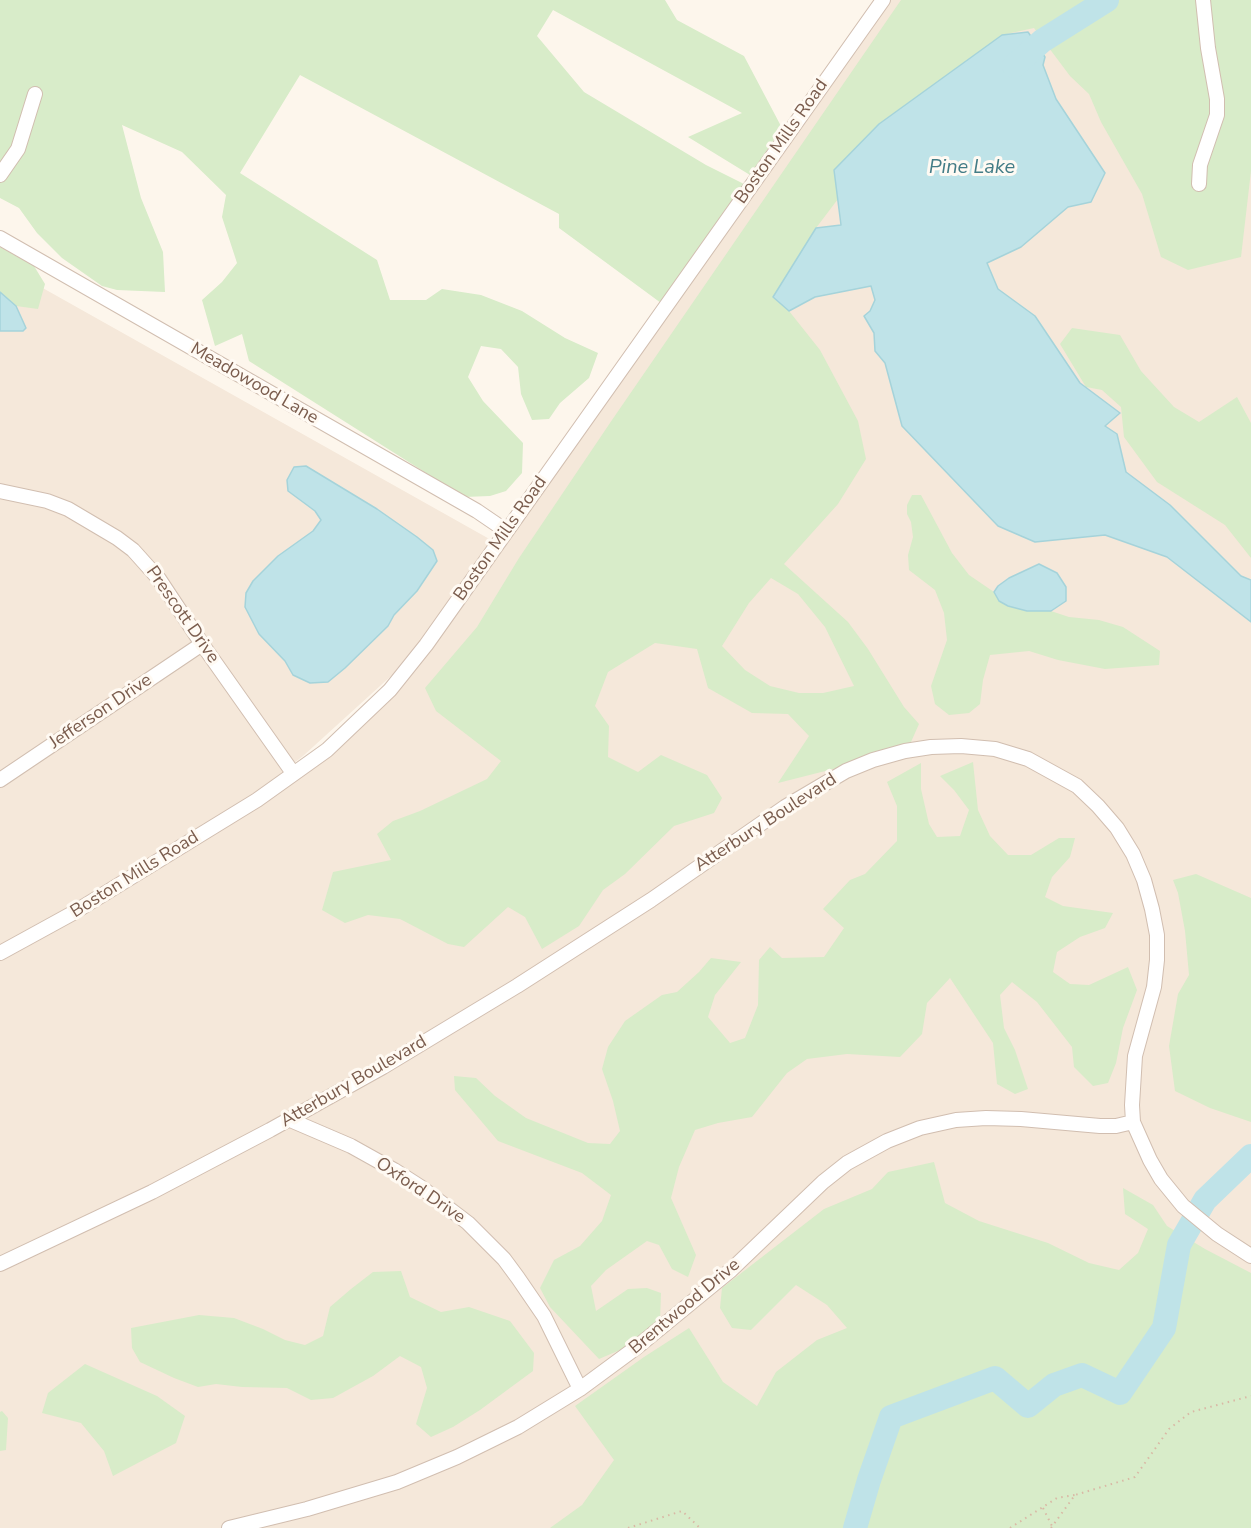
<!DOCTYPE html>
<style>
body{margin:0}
canvas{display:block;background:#fdf6ec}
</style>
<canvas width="1251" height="1528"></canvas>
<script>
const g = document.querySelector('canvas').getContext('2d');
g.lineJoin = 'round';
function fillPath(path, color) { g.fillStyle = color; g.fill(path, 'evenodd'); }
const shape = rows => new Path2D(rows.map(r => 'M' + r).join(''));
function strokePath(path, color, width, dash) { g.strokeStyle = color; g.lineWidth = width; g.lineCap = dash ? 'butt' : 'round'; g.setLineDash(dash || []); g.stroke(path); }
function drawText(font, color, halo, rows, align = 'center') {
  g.font = font + ' "Nunito Sans",sans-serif'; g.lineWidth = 6; g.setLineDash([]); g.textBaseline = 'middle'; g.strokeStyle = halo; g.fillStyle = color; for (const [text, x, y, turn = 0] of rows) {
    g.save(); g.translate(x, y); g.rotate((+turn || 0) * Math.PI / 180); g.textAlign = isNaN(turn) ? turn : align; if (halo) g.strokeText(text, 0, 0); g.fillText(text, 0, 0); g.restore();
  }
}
const residential = shape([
 [883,0,1251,0,1251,1388,617,1528,0,1528,0,953,257,800,379,702],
 [0,264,493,541,402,666,303,756,249,798,27,933,0,945]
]);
const green = shape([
 [0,0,665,0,677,20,744,56,782,128,750,175,688,137,742,113,553,10,537,36,584,92,706,165,744,184,661,303,559,228,559,214,300,75,240,173,377,260,390,300,426,300,442,289,481,295,522,311,565,338,598,353,589,378,560,403,549,419,532,420,521,394,518,367,501,349,481,346,468,377,483,401,523,443,522,473,506,491,490,496,464,497,249,361,242,334,215,346,202,300,222,282,237,263,222,217,226,195,182,152,122,125,141,198,163,252,165,292,117,290,102,286,62,258,37,233,19,208,0,198],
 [901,0,1251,0,1251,171,1241,257,1188,270,1161,257,1142,194,1101,122,1089,94,1070,76,1034,28,1002,35,834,170,838,199,816,228,773,297,789,311,820,350,858,421,866,459,838,504,784,564,848,622,868,649,904,707,919,724,911,742,845,766,778,783,809,736,788,714,752,713,708,688,697,649,655,643,608,672,595,706,609,726,608,757,638,772,661,755,707,775,722,798,714,813,674,826,625,874,603,890,579,926,542,949,525,917,508,907,464,947,448,944,400,919,368,915,345,923,322,910,333,872,391,860,377,834,393,821,420,811,487,779,501,761,436,711,425,688,477,627,519,558,612,420],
 [771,578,798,594,825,627,854,686,823,693,799,693,770,686,745,670,722,646,749,603],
 [0,247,34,266,45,284,38,309,16,306,0,292],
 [1072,328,1120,335,1141,371,1174,407,1199,422,1237,397,1251,423,1251,558,1225,525,1157,482,1124,437,1121,407,1102,390,1086,387,1060,344],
 [912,495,921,495,952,553,969,575,994,592,1000,601,1008,606,1027,611,1051,611,1069,617,1099,620,1123,627,1160,651,1159,665,1105,669,1058,660,1029,651,990,655,983,680,980,704,969,713,949,715,935,704,931,686,947,640,944,613,935,590,909,570,908,555,913,537,911,522,907,514,907,505],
 [973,762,978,810,990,836,1008,855,1031,855,1059,838,1075,838,1070,857,1052,877,1045,897,1063,906,1113,913,1105,928,1080,937,1057,952,1053,972,1070,984,1089,985,1128,967,1137,990,1123,1028,1116,1063,1108,1083,1093,1086,1074,1067,1072,1047,1037,1002,1012,982,1000,995,1004,1028,1015,1050,1028,1089,1015,1094,997,1084,993,1043,950,978,927,1003,922,1034,900,1057,847,1054,807,1059,787,1073,752,1117,718,1123,695,1130,679,1167,671,1198,696,1255,688,1277,672,1269,659,1245,647,1241,606,1270,591,1286,596,1311,628,1289,647,1288,661,1293,660,1322,620,1350,599,1359,550,1307,540,1288,554,1260,580,1246,602,1221,611,1195,582,1173,498,1141,455,1090,454,1076,476,1078,495,1096,526,1118,588,1143,610,1144,620,1131,613,1101,602,1069,608,1047,625,1021,662,995,677,992,699,972,711,958,741,962,715,995,708,1017,730,1043,745,1038,758,1005,759,960,770,947,782,958,824,957,844,928,823,909,850,880,865,874,897,841,897,806,887,782,921,763,921,789,929,824,937,837,960,836,969,810,954,790,940,776],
 [1196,874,1251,898,1251,1122,1210,1108,1175,1091,1169,1046,1178,994,1189,975,1185,931,1178,893,1173,880],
 [934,1162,945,1203,979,1221,1048,1243,1089,1263,1119,1270,1138,1253,1148,1229,1125,1214,1123,1188,1153,1205,1167,1226,1205,1249,1251,1273,1251,1528,550,1528,582,1505,614,1460,575,1406,644,1357,689,1328,723,1382,757,1406,776,1372,817,1340,847,1328,827,1305,796,1285,751,1330,732,1328,720,1308,722,1288,824,1209,872,1189,888,1172],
 [401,1271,410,1297,441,1312,469,1307,510,1321,534,1353,533,1371,480,1410,453,1427,431,1437,416,1424,427,1388,421,1367,400,1356,373,1376,333,1398,311,1400,287,1388,242,1387,216,1384,198,1387,174,1378,140,1362,132,1348,131,1328,199,1315,234,1318,263,1329,285,1340,305,1345,323,1336,330,1307,351,1289,373,1272],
 [85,1364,157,1396,185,1416,176,1443,113,1476,104,1451,81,1423,42,1413,48,1393],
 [2,1411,8,1418,6,1450,0,1451,0,1412]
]);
const water = shape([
 [1028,32,1045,57,1043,65,1056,99,1105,173,1091,202,1068,207,1021,247,987,263,998,289,1035,316,1080,383,1120,413,1105,426,1117,434,1126,472,1170,505,1241,576,1251,580,1251,622,1167,557,1105,535,1035,542,998,526,902,426,885,363,875,351,874,333,864,316,870,311,875,300,871,286,815,297,789,311,773,297,816,228,841,225,834,170,879,124,1002,35,1028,32],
 [0,292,16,306,26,328,23,331,0,331,0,292],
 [306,466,377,509,417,537,433,550,437,561,417,591,394,615,388,626,345,668,328,682,310,683,293,675,285,661,259,634,245,607,246,593,253,581,278,556,313,531,321,520,315,511,288,491,287,480,294,467,306,466],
 [1039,564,1057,573,1066,587,1066,601,1051,611,1027,611,1008,606,999,601,994,592,998,586,1009,578,1039,564]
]);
const river = shape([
 [1014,66,1042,41,1107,0],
 [855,1528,869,1480,891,1417,995,1378,1028,1406,1054,1385,1082,1375,1120,1393,1164,1328,1179,1245,1205,1200,1251,1156]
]);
const path = shape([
 [1043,1508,1052,1526],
 [628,1528,682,1511,700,1528],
 [1010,1528,1057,1498,1075,1495],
 [1051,1528,1075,1495,1135,1477,1169,1429,1191,1412,1251,1396]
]);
const minor = shape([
 [0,175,18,149,35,94],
 [1199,184,1200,165,1217,115,1217,99,1208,48,1203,0],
 [0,238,477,511,499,526,505,532],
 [0,491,47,501,68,509,117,538,133,550,159,579,202,644,293,773],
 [0,780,202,644],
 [0,953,73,913,257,800,327,750,390,690,426,645,883,0],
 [288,1119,351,1146,394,1170,422,1188,468,1223,504,1259,518,1278,544,1316,580,1389],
 [0,1264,152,1192,270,1130,383,1067,517,986,651,900,785,807,846,771,873,760,905,751,931,747,961,746,995,749,1028,759,1077,786,1098,806,1117,828,1133,854,1144,880,1152,909,1157,935,1157,960,1154,987,1135,1056,1132,1105,1133,1122,1150,1160,1161,1179,1183,1206,1217,1234,1251,1256],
 [229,1528,307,1509,397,1482,457,1457,518,1427,580,1389,637,1347,731,1270,823,1182,847,1163,887,1141,920,1128,956,1120,986,1118,1021,1119,1100,1126,1116,1126,1133,1122]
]);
const streetNames = [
 ["Boston Mills Road",782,142,-55],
 ["Meadowood Lane",254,384,30],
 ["Boston Mills Road",501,539,-55],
 ["Prescott Drive",182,615,55],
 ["Jefferson Drive",101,712,-34],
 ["Atterbury Boulevard",766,823,-33],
 ["Boston Mills Road",135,875,-32],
 ["Atterbury Boulevard",354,1082,-30],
 ["Oxford Drive",420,1191,34],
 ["Brentwood Drive",685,1307,-40]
];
const waterNames = [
 ["Pine Lake",972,168]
];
fillPath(residential, '#f5e8da');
fillPath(green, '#d8ecc9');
fillPath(water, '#bfe3e8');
strokePath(water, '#a5d3da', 1.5);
strokePath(river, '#bfe3e8', 24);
strokePath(minor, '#d1beb0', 16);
strokePath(path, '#d9b8a5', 2, [1.5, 4.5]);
strokePath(minor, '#fff', 14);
drawText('18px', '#7a5c4d', '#fffaf3', streetNames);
drawText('italic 20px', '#437c86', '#fffaf3', waterNames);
</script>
